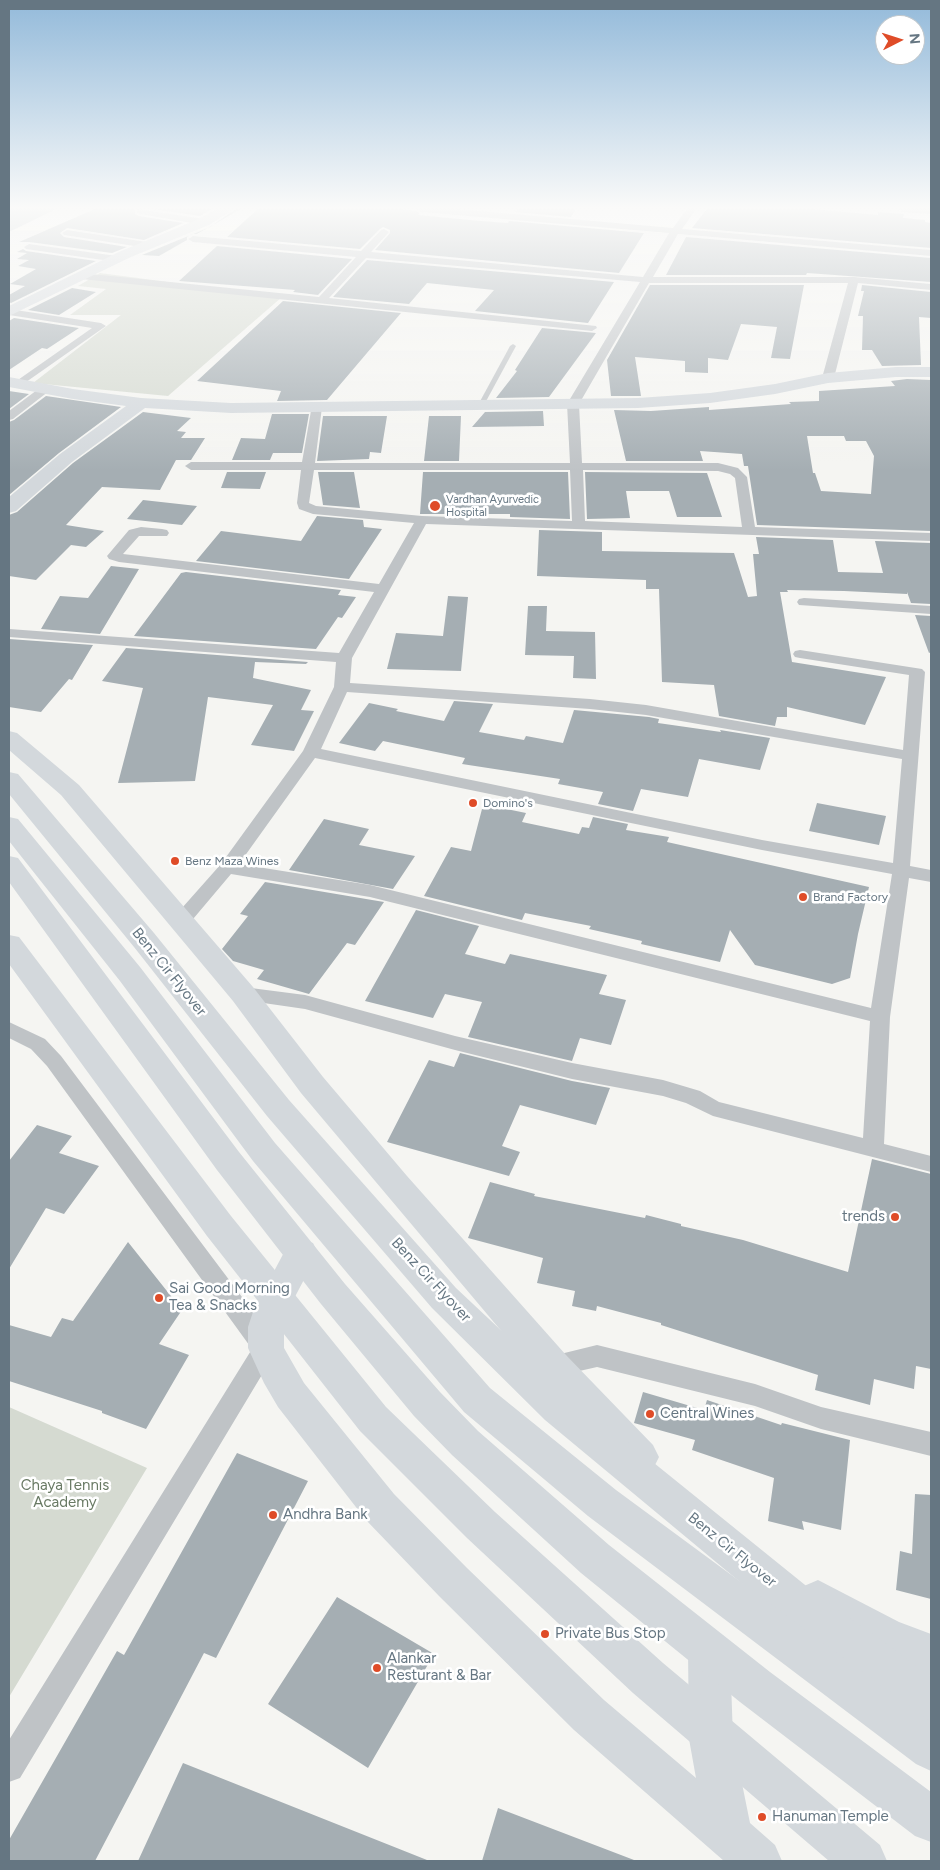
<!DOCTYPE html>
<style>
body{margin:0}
#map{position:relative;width:940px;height:1870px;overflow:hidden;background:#f5f5f2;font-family:Figtree,sans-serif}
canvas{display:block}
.frame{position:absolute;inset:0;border:10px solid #657682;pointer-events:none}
.north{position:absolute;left:875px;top:15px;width:50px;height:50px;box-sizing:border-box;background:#fff;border:1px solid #c1c8cd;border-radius:50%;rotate:85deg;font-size:14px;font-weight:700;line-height:20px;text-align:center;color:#657682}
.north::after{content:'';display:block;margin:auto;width:18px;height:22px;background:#df4c28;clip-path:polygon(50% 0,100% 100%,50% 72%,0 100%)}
</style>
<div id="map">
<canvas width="940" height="1870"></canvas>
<div class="frame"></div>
<div class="north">N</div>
</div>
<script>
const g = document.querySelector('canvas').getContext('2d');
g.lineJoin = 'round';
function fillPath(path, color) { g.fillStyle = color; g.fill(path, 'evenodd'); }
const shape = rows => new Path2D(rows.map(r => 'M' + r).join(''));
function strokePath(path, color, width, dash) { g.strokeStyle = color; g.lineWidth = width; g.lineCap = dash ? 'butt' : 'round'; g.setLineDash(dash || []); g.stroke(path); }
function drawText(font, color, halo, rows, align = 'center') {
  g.font = font + ' Figtree,sans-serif'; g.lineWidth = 5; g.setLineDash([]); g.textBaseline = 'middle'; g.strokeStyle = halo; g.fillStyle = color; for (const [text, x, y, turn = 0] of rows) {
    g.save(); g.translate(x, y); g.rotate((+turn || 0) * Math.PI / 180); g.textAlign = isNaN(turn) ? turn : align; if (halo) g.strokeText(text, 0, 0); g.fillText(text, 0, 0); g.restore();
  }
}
const green = shape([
 [100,273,282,297,168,396,33,383,121,315,70,315,106,289,78,286],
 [9,1407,147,1468,9,1697]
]);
const water = shape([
 [9,209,56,209,9,232]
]);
const building = shape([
 [95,209,135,209,135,214,139,216,183,223,144,240,67,228,60,233,64,237,127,247,112,253,29,242,19,242],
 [153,209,212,209,200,216],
 [236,209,241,209,197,234,192,234,187,237,187,240,159,256,142,255,210,227],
 [258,209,401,209,416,211,419,213,418,215,480,221,508,223,509,221,644,233,619,273,375,250,390,233,390,230,383,227,380,229,360,249,227,237],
 [518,209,576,209,571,217,515,212],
 [707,209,812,209,878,215,878,212,904,214,903,218,925,220,925,222,931,223,931,248,692,228],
 [686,237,931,258,931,282,807,273,806,275,666,275],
 [217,246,352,259,318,295,293,292,295,290,179,281],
 [23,249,26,251,96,261,11,303,9,302,9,295,25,286,10,284,36,269,18,266,29,260,17,259,27,253,17,252],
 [367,260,614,282,588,323,475,311,494,290,427,283,409,304,333,297],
 [650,285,804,285,790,359,771,358,777,327,741,324,728,360,708,358,708,373,685,372,685,361,635,357,641,396,611,396,607,360],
 [862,285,931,292,931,318,919,317,921,365,882,366,872,350,862,350,863,316,858,316,864,291,861,291],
 [72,288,96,292,59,315,28,310],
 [283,301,401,313,327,400,277,401,281,391,197,381],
 [14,318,79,328,47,349,42,348,9,370,9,321],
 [542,328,596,333,549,397,496,398,517,371,515,370],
 [907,379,931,380,931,531,757,525,748,466,744,466,742,454,700,451,703,461,626,461,614,410,651,411,709,407,709,410,791,404,789,402,819,401,819,391,895,386,891,381],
 [807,436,844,436,846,441,866,441,874,456,871,494,821,491,815,473,813,473],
 [9,391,29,394,9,409],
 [46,396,121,407,59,453,9,495,9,422,14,420],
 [543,411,544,426,472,427,485,412],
 [143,412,191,418,177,431,186,432,181,438,205,438,191,460,176,460,160,490,102,487,66,525,104,531,86,547,71,545,36,580,9,576,9,515,17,512,73,463],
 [272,414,309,414,302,453,273,453,270,460,232,460,241,438,265,439],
 [323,416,387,416,381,453,370,452,369,459,317,461],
 [429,416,461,416,459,461,424,461],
 [227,472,266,472,260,489,221,488],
 [318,472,354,472,360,508,323,505],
 [423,472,568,472,570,519,510,517,510,514,420,514],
 [585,472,707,473,722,517,677,517,669,491,626,491,630,518,587,519],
 [143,500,197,506,182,525,127,519],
 [317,516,363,520,364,527,382,529,349,579,196,561,221,531,301,541],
 [539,530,602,532,602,551,734,553,748,597,757,596,753,554,759,554,756,537,833,540,838,572,883,573,875,541,931,543,931,604,911,603,907,592,907,594,844,591,787,590,788,592,780,592,792,662,886,677,865,725,787,707,787,717,777,717,775,726,719,716,714,685,662,682,659,589,646,589,646,580,537,576],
 [111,566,139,569,100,634,41,629,60,596,88,598],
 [186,572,341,590,338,595,356,597,342,618,338,617,316,649,134,636,181,573],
 [448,596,468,597,461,671,387,669,396,633,443,636],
 [528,606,547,606,546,631,595,632,596,679,573,678,574,656,525,655],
 [915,615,931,616,931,652,929,653],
 [9,639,93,645,72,680,69,679,41,712,9,707],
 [126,648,308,662,306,664,255,662,253,678,311,690,301,710,314,711,294,751,251,745,273,705,208,697,195,781,118,783,143,688,102,681],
 [454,701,493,704,479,732,524,740,526,736,563,743,574,710,649,717,659,719,658,723,721,732,720,730,770,738,760,770,699,759,688,797,641,789,633,811,598,804,603,792,558,784,560,779,462,764,465,758,383,741,375,751,339,743,369,703,398,709,396,711,444,721],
 [817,803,886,816,879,845,809,831],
 [487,805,526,813,522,822,579,834,582,827,589,828,593,817,628,824,626,830,669,837,667,842,869,887,858,934,850,978,832,984,755,965,730,930,720,962,641,944,642,941,589,929,591,926,525,913,522,920,424,896,451,847,471,851,482,809,485,809],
 [324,819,369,829,359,845,415,856,393,889,289,870],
 [265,882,384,902,355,945,347,943,309,994,257,979,264,970,233,961,222,949,248,916,240,914],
 [416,910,479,926,465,954,505,964,510,954,607,975,599,994,626,1000,611,1045,580,1038,572,1061,468,1037,482,1002,445,994,433,1018,365,1001],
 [460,1053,572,1081,610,1088,596,1125,520,1105,502,1146,520,1152,509,1176,387,1142,429,1060,454,1067],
 [37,1125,72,1136,59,1153,99,1166,64,1214,46,1208,9,1269,9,1161],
 [872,1159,931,1174,931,1369,916,1366,914,1389,874,1379,870,1405,815,1390,818,1375,661,1325,661,1323,597,1306,596,1311,572,1306,575,1291,537,1283,543,1258,468,1238,490,1182,535,1194,534,1196,645,1218,646,1215,681,1224,681,1226,743,1240,848,1272],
 [128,1242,182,1310,159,1344,189,1355,146,1429,102,1413,102,1411,9,1381,9,1325,51,1337,62,1318,73,1321],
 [643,1392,704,1410,707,1400,781,1425,782,1423,850,1440,841,1530,802,1521,804,1530,768,1521,774,1478,692,1450,695,1440,634,1423],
 [237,1453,308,1481,216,1658,204,1653,95,1861,9,1861,9,1840,117,1651,124,1655],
 [915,1494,931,1495,931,1599,896,1590,900,1551,912,1554],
 [337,1597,434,1654,368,1768,268,1704],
 [183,1763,427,1860,427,1861,138,1861],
 [498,1808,634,1860,633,1861,482,1861]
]);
const lane = shape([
 [513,344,516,346,484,405,479,406,478,405,510,346,513,344]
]);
const street = shape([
 [137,209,204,219,209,222,204,225,140,214,137,213,137,209],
 [417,209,457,209,673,228,687,209,696,209,682,229,931,250,931,256,678,234,653,277,854,277,931,284,931,290,858,283,834,378,828,381,822,378,848,283,649,283,579,404,582,463,718,463,738,468,747,477,755,527,931,533,931,541,426,524,352,658,350,683,590,699,646,705,903,750,909,675,800,658,795,657,793,654,795,651,800,650,922,669,925,672,910,866,931,870,931,882,909,878,890,1017,884,1144,931,1156,931,1172,713,1116,686,1103,663,1096,572,1079,455,1050,305,1009,236,999,233,994,236,989,243,987,305,995,455,1036,572,1063,663,1080,700,1091,719,1102,863,1138,870,1021,370,897,231,874,188,925,181,927,174,925,172,921,174,917,221,864,303,751,334,687,336,662,9,637,9,629,339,653,374,592,119,562,109,559,107,556,129,530,141,527,162,529,167,530,169,533,167,536,139,536,123,554,379,584,414,523,313,514,299,509,297,503,301,470,191,470,185,466,191,462,302,462,312,405,316,404,322,407,315,463,570,463,567,404,640,282,366,258,329,298,596,326,597,328,592,331,81,279,76,276,81,273,319,297,356,257,193,242,188,239,193,236,361,251,381,230,384,229,389,232,371,252,643,277,669,233,421,212,417,209],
 [314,470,570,470,572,521,422,516,316,506,309,503,314,470],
 [583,470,718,471,730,474,735,478,742,527,585,521,583,470],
 [347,692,590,709,646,715,902,759,893,863,762,840,321,749,347,692],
 [315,758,762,850,892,874,871,1008,370,885,239,864,315,758],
 [898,209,931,209,931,214,902,212,898,209],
 [67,230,147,242,152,245,147,248,64,235,62,233,67,230],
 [29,244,117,256,122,259,117,262,26,249,24,247,29,244],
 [9,309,101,323,106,326,19,387,13,384,15,382,92,328,9,315,9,309],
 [45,386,51,389,49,391,13,419,9,420,9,411,41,387,45,386],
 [804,598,931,606,931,614,799,605,797,602,799,599,804,598],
 [9,1022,45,1039,61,1056,275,1341,278,1348,20,1778,9,1782,9,1740,252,1349,47,1066,31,1049,9,1038,9,1022],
 [597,1345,755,1384,821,1407,931,1432,931,1456,821,1429,755,1406,597,1367,553,1377,544,1374,541,1366,544,1358,597,1345]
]);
const secondary = shape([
 [217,209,234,209,209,225,131,257,9,316,9,306,121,251,199,219,217,209],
 [896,367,931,367,931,377,896,377,828,383,775,394,710,403,638,408,231,413,145,408,72,462,16,511,9,513,9,497,60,454,126,406,73,399,9,387,9,377,73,389,141,398,231,403,638,398,710,393,775,384,828,373,896,367],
 [9,731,17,733,79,785,253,987,323,1077,407,1176,566,1355,653,1445,659,1457,653,1469,640,1474,627,1469,540,1377,301,1093,233,1001,61,795,9,750,9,731],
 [301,1239,313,1243,318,1253,288,1310,284,1327,284,1348,304,1383,394,1494,467,1568,604,1700,696,1778,689,1739,688,1651,694,1636,709,1630,724,1636,730,1651,733,1739,750,1823,775,1845,782,1861,724,1861,574,1730,439,1596,366,1520,278,1407,264,1383,248,1348,248,1327,254,1309,289,1243,301,1239],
 [818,1580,899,1622,931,1634,931,1676,872,1653,804,1614,798,1600,804,1586,818,1580]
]);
const primary = shape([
 [9,772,18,774,154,933,289,1100,456,1288,571,1396,815,1593,931,1676,931,1723,916,1717,787,1621,545,1420,432,1308,267,1116,134,947,9,794,9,772],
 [9,935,19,937,231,1216,386,1407,495,1512,663,1663,880,1845,887,1861,829,1861,633,1693,467,1538,360,1431,207,1236,9,964,9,935]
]);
const highway = shape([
 [9,817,18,819,140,967,275,1143,490,1388,616,1490,931,1722,931,1771,916,1764,588,1516,464,1412,253,1161,120,981,9,841,9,817],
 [9,856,18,858,239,1152,345,1284,440,1392,478,1431,609,1545,770,1672,931,1792,931,1842,915,1836,740,1702,581,1573,452,1455,414,1416,321,1304,217,1170,9,882,9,856]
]);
const markers = [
 [435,506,6,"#df4c28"],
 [473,803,5,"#df4c28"],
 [175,861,5,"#df4c28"],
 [803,897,5,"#df4c28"],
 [895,1217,5,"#df4c28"],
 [159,1298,5,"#df4c28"],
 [650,1414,5,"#df4c28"],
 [273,1515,5,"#df4c28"],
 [545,1634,5,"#df4c28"],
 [377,1668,5,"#df4c28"],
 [762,1817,5,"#df4c28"]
];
const farPoinames = [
 ["Vardhan Ayurvedic",446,500],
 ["Hospital",446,513]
];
const poiNames = [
 ["Domino's",483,803],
 ["Benz Maza Wines",185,861],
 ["Brand Factory",813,897]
];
const nearStreetnames = [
 ["Benz Cir Flyover",169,972,51],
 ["Benz Cir Flyover",431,1280,47],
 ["Benz Cir Flyover",732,1550,39]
];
const nearPoinames = [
 ["trends",885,1217,"right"],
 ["Sai Good Morning",169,1289],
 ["Tea & Snacks",169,1306],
 ["Central Wines",660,1414],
 ["Andhra Bank",283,1515],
 ["Private Bus Stop",555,1634],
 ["Alankar",387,1659],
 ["Resturant & Bar",387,1676],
 ["Hanuman Temple",772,1817]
];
const nearParknames = [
 ["Chaya Tennis",65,1486],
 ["Academy",65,1503]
];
fillPath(green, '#d5dad1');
fillPath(water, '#b5c2c6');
fillPath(building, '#a5aeb3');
fillPath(lane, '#bfc3c6');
fillPath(street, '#bfc3c6');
fillPath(secondary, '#d3d8dc');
fillPath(primary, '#d3d8dc');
fillPath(highway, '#d3d8dc');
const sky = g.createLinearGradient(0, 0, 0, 471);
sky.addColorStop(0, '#93bada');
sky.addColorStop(0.44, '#fafaf9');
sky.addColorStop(1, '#fafaf900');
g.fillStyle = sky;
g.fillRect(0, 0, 940, 471);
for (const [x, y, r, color] of markers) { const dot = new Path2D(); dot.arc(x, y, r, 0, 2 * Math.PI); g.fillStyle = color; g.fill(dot); strokePath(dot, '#fff', 2); }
drawText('11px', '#657682', '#fff', farPoinames, 'left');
drawText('12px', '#657682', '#fff', poiNames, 'left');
drawText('15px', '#657682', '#fff', nearStreetnames);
drawText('15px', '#657682', '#fff', nearPoinames, 'left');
drawText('15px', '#697a64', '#fff', nearParknames);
</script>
